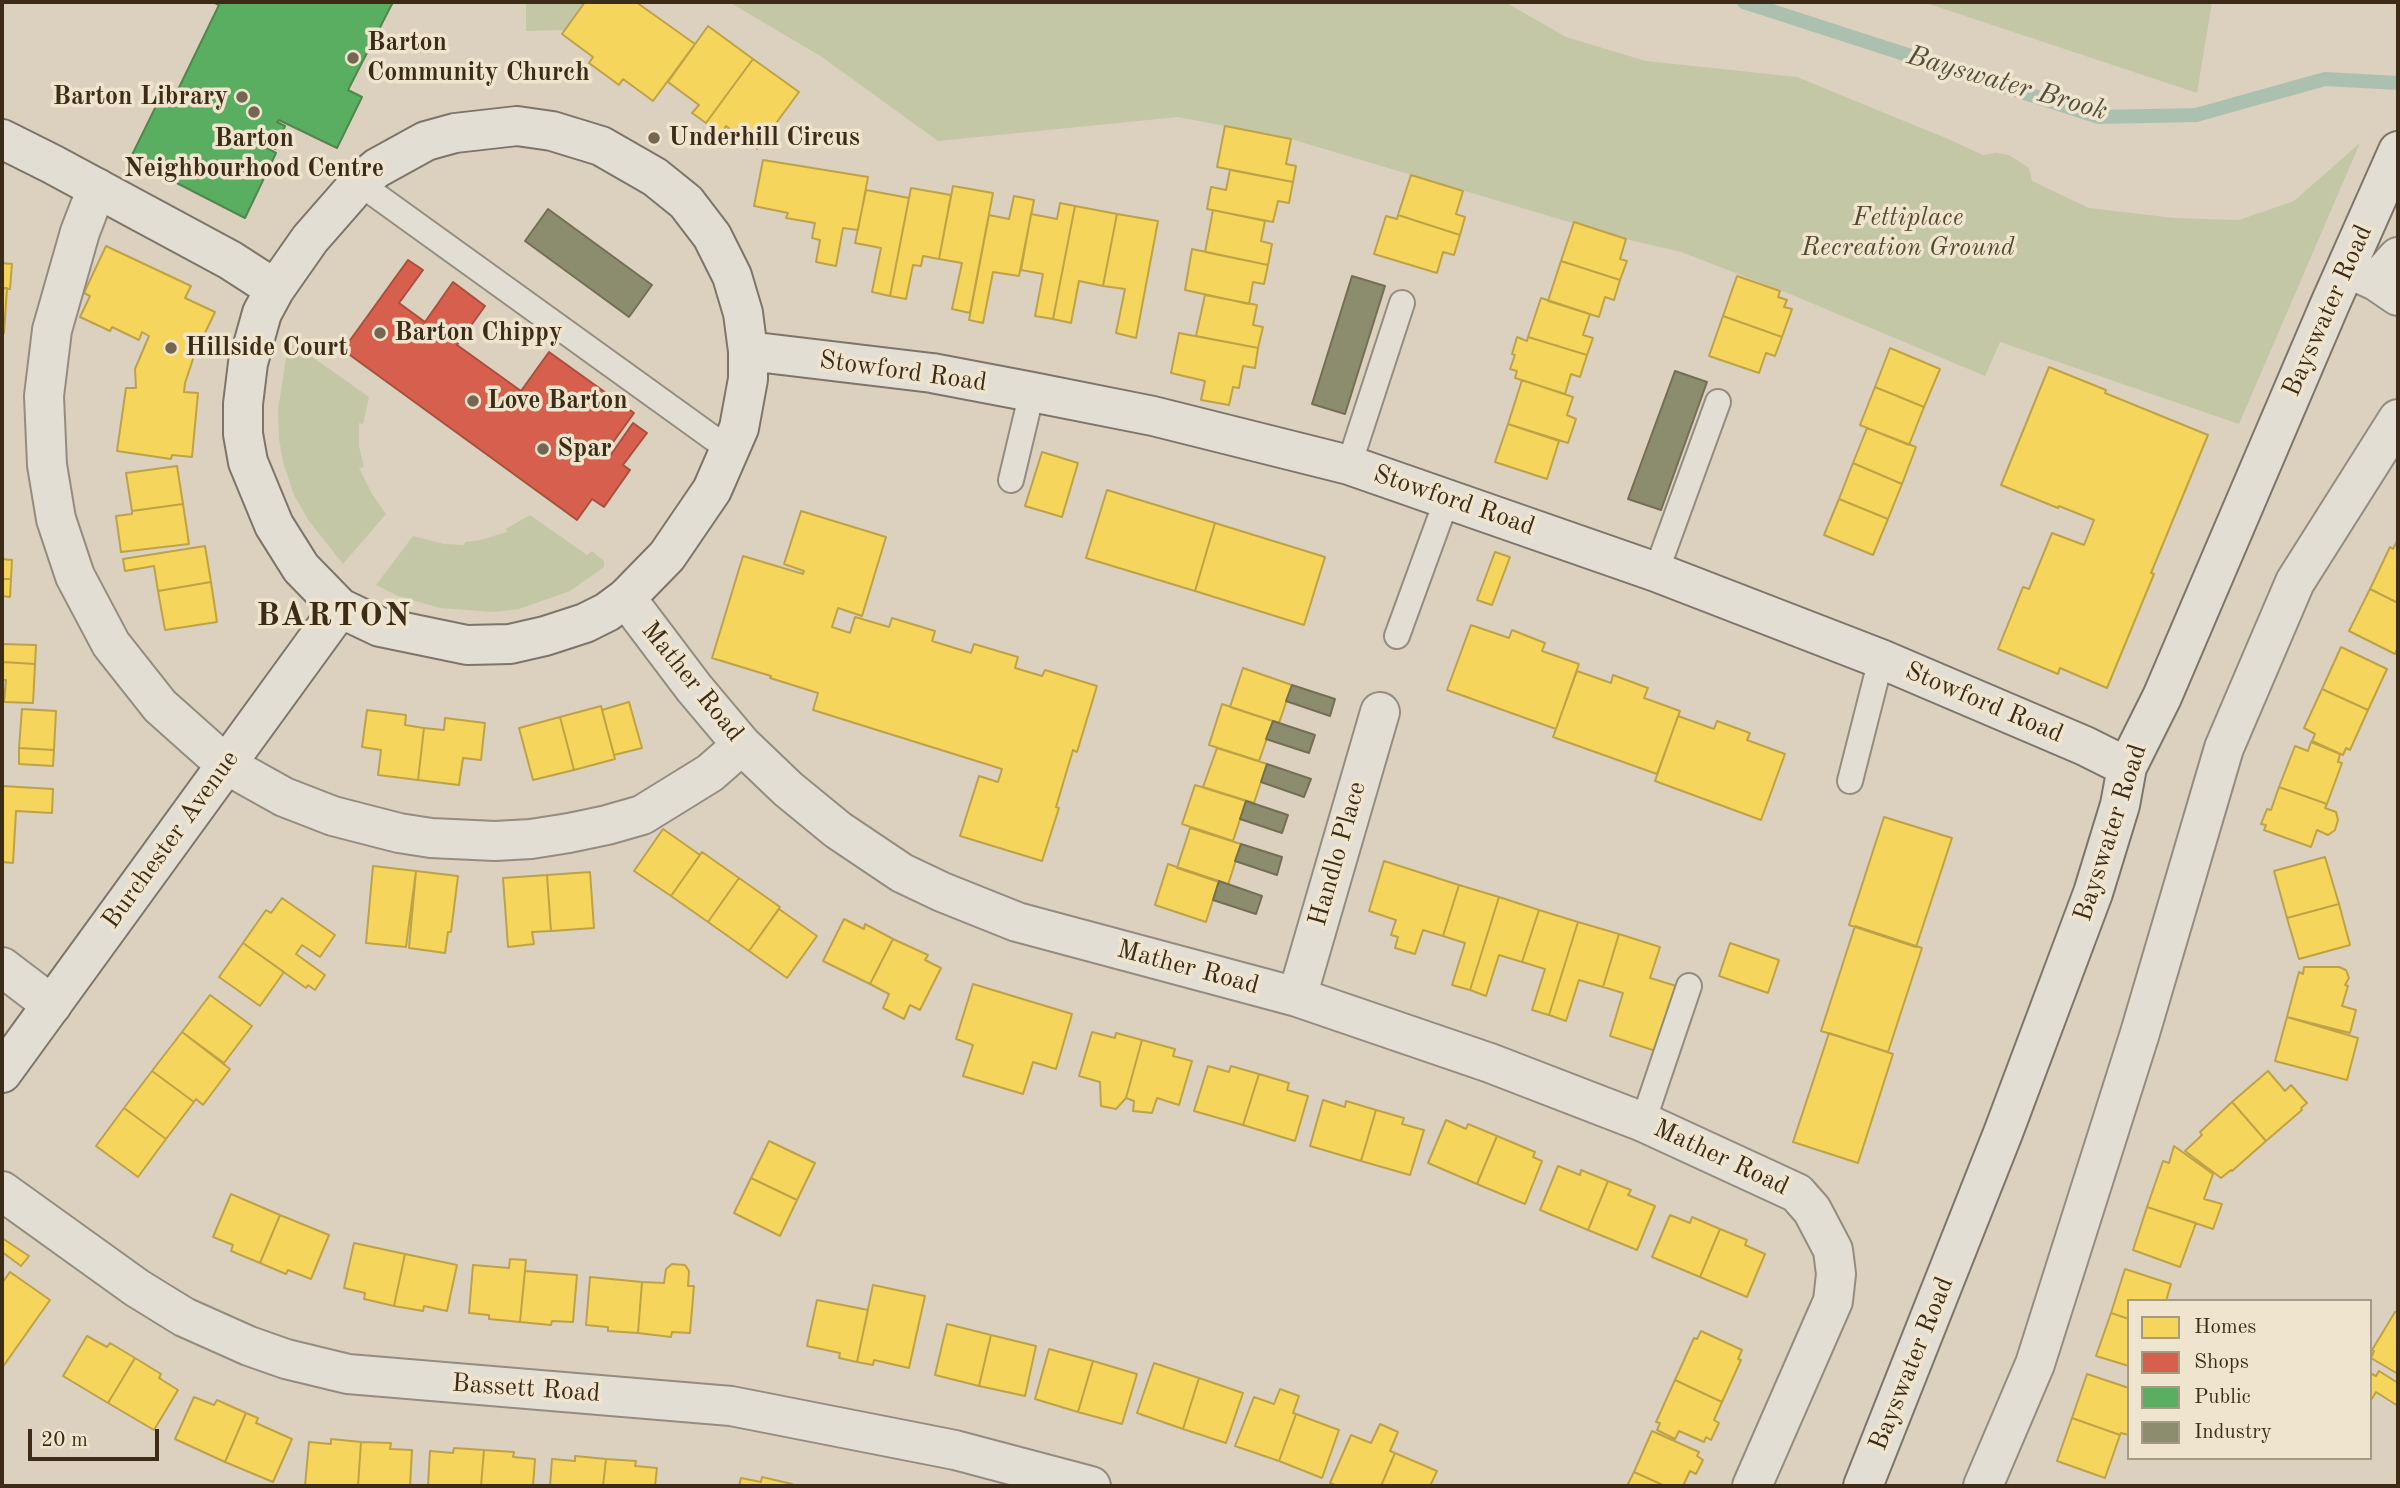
<!DOCTYPE html>
<style>
body{margin:0}
#map{position:relative;width:2400px;height:1488px;overflow:hidden;background:#dbd1be;font-family:"Old Standard TT",serif}
canvas{display:block}
.frame{position:absolute;inset:0;border:4px solid #3c2c17;pointer-events:none}
.legend{position:absolute;left:2127px;top:1299px;width:245px;height:161px;box-sizing:border-box;background:#efe4cd;border:2px solid #a79a84;margin:0;padding:9px 12px;list-style:none;font-size:21px;color:#3c2c17}
.legend li{display:flex;align-items:center;gap:14px;height:35px}
.legend b{width:35px;border:2px solid #a79a84}
.scale{position:absolute;left:28px;top:1429px;width:131px;height:32px;box-sizing:border-box;border:4px solid #3c2c17;border-top:0;padding-left:9px;font-size:21px;line-height:24px;white-space:nowrap;color:#3c2c17;-webkit-text-stroke:5px #efe4cd;paint-order:stroke}
</style>
<div id="map">
<canvas width="2400" height="1488"></canvas>
<div class="frame"></div>
<ul class="legend">
<li><b style="height:19px;background:#f6d55c"></b>Homes</li>
<li><b style="height:19px;background:#d6604d"></b>Shops</li>
<li><b style="height:19px;background:#5aae61"></b>Public</li>
<li><b style="height:19px;background:#8c8c6e"></b>Industry</li>
</ul>
<div class="scale">20 m</div>
</div>
<script>
const g = document.querySelector('canvas').getContext('2d');
g.lineJoin = 'round';
function fillPath(path, color) { g.fillStyle = color; g.fill(path, 'evenodd'); }
const shape = rows => new Path2D(rows.map(r => 'M' + r).join(''));
function strokePath(path, color, width, dash) { g.strokeStyle = color; g.lineWidth = width; g.lineCap = dash ? 'butt' : 'round'; g.setLineDash(dash || []); g.stroke(path); }
function drawText(font, color, halo, rows, align = 'center') {
  g.font = font + ' "Old Standard TT",serif'; g.lineWidth = 7; g.setLineDash([]); g.textBaseline = 'middle'; g.strokeStyle = halo; g.fillStyle = color; for (const [text, x, y, turn = 0] of rows) {
    g.save(); g.translate(x, y); g.rotate((+turn || 0) * Math.PI / 180); g.textAlign = isNaN(turn) ? turn : align; if (halo) g.strokeText(text, 0, 0); g.fillText(text, 0, 0); g.restore();
  }
}
const green = shape([
 [526,2,585,2,564,30,526,31],
 [729,2,1505,2,1566,37,1646,61,1797,77,1948,139,1983,155,1996,153,2009,155,2029,168,2032,181,2089,208,2174,218,2239,220,2294,201,2360,143,2239,424,2000,342,1985,376,1790,294,1681,252,1626,239,1291,139,1178,117,938,141,822,57],
 [1923,2,2212,2,2197,93],
 [291,342,369,397,363,424,359,423,359,446,364,467,359,468,372,494,386,514,343,564,309,521,294,495,283,462,279,439,278,410,287,352],
 [530,515,587,555,592,551,604,561,604,567,570,591,519,609,493,612,440,608,398,596,376,585,413,536,444,544,464,545,465,542,480,540,507,532,506,529]
]);
const homes = shape([
 [585,2,636,2,695,44,653,101,623,79,619,85,589,63,593,57,562,34,585,2],
 [708,26,753,59,706,123,692,113,699,105,668,82,708,26],
 [753,59,799,92,757,149,726,126,721,134,706,123,753,59],
 [1225,126,1291,139,1286,164,1296,166,1293,182,1217,167,1225,126],
 [763,160,868,177,858,230,843,228,836,266,816,262,820,240,812,238,815,223,786,218,788,213,754,206,763,160],
 [1230,170,1293,182,1289,203,1278,201,1273,222,1207,209,1211,187,1226,190,1230,170],
 [1411,175,1463,191,1456,214,1465,217,1460,235,1398,215,1411,175],
 [953,186,993,193,970,313,952,309,962,263,939,259,953,186],
 [911,188,951,195,939,259,923,256,921,266,913,265,906,299,890,296,911,188],
 [866,190,909,198,890,296,872,292,881,248,855,243,866,190],
 [1014,196,1034,200,1019,276,993,272,983,323,969,320,989,215,1009,219,1014,196],
 [1060,203,1075,206,1053,319,1035,316,1043,274,1021,270,1031,214,1057,219,1060,203],
 [1075,206,1117,214,1103,286,1079,281,1071,323,1053,319,1075,206],
 [1213,210,1265,221,1261,241,1272,244,1268,265,1205,252,1213,210],
 [1117,214,1158,221,1136,338,1116,333,1125,289,1103,286,1117,214],
 [1398,215,1460,235,1454,255,1443,252,1437,273,1374,254,1386,216,1397,219,1398,215],
 [1574,222,1626,239,1620,259,1627,261,1620,280,1561,261,1574,222],
 [106,246,191,286,185,298,215,312,194,356,185,383,184,392,198,393,192,457,172,455,171,459,117,451,126,388,136,388,135,369,149,336,142,332,139,340,112,327,110,331,80,317,90,296,84,293,106,246],
 [1192,249,1268,265,1264,284,1253,282,1249,304,1185,290,1192,249],
 [1561,261,1620,280,1614,300,1605,297,1599,317,1548,301,1561,261],
 [2,263,12,264,10,289,2,288,2,263],
 [1737,276,1780,291,1778,297,1787,300,1784,307,1792,309,1782,337,1723,316,1737,276],
 [2,288,7,288,4,333,2,333,2,288],
 [1205,295,1257,305,1253,325,1263,327,1258,348,1196,336,1205,295],
 [1541,298,1590,314,1583,335,1593,338,1587,355,1528,337,1541,298],
 [1723,316,1782,337,1775,356,1766,353,1759,373,1709,356,1723,316],
 [1179,333,1258,348,1255,368,1243,366,1239,388,1233,387,1229,405,1201,400,1205,381,1171,373,1179,333],
 [1517,337,1527,341,1528,337,1587,355,1580,377,1571,374,1565,394,1515,378,1517,371,1510,369,1515,355,1512,354,1517,337],
 [1890,348,1940,369,1924,407,1875,387,1890,348],
 [2049,367,2106,390,2105,393,2208,435,2151,573,2154,574,2107,688,2060,668,2058,674,1998,649,2023,587,2029,589,2052,533,2084,545,2094,520,2059,506,2058,508,2001,485,2049,367],
 [1522,380,1573,397,1567,415,1576,419,1568,443,1508,424,1522,380],
 [1875,387,1924,407,1909,445,1860,425,1875,387],
 [1508,424,1559,441,1547,479,1495,462,1508,424],
 [1867,428,1916,447,1902,484,1853,463,1867,428],
 [1042,452,1078,463,1062,517,1025,506,1042,452],
 [1853,463,1902,484,1888,519,1839,499,1853,463],
 [177,466,183,504,132,511,126,473,177,466],
 [1107,490,1215,523,1195,591,1086,558,1107,490],
 [1839,499,1888,519,1873,555,1824,535,1839,499],
 [183,504,189,544,121,552,116,516,132,514,132,511,183,504],
 [801,511,886,537,862,616,838,608,832,627,850,633,855,617,889,627,892,618,935,631,932,641,971,653,974,644,1018,657,1015,668,1042,676,1045,670,1097,686,1077,752,1073,750,1056,807,1059,808,1042,861,960,836,979,776,998,782,1002,769,813,710,818,693,770,678,771,676,712,658,743,556,803,574,804,571,784,564,801,511],
 [1215,523,1325,557,1304,625,1195,591,1215,523],
 [2398,539,2398,603,2370,589,2390,547,2393,549,2398,539],
 [205,546,211,582,158,591,154,566,125,571,123,559,205,546],
 [1495,552,1510,557,1492,605,1477,600,1495,552],
 [2,559,12,560,11,579,2,579,2,559],
 [2,579,11,579,10,597,2,596,2,579],
 [211,582,217,622,165,630,158,591,211,582],
 [2370,589,2398,603,2398,647,2395,654,2349,631,2370,589],
 [1471,625,1509,638,1512,630,1545,643,1542,651,1579,664,1556,729,1447,690,1471,625],
 [2,644,36,645,35,664,2,662,2,644],
 [2341,647,2387,669,2368,710,2322,689,2341,647],
 [2,662,35,664,33,703,4,702,6,680,2,680,2,662],
 [1243,668,1292,685,1279,723,1230,707,1243,668],
 [1577,671,1611,683,1613,675,1648,688,1644,698,1680,711,1657,774,1553,737,1577,671],
 [2322,689,2368,710,2350,750,2346,748,2343,755,2312,741,2315,734,2304,728,2322,689],
 [629,702,642,748,614,755,602,710,629,702],
 [1222,704,1273,721,1259,761,1209,745,1222,704],
 [601,706,615,759,574,770,560,717,601,706],
 [22,709,56,711,54,750,19,748,22,709],
 [367,710,406,715,405,725,424,728,418,780,378,775,381,750,362,747,367,710],
 [1678,716,1714,729,1717,721,1750,733,1747,740,1785,754,1761,820,1655,781,1678,716],
 [560,717,574,770,533,780,519,728,560,717],
 [445,718,485,723,481,760,463,758,459,785,418,780,424,728,444,730,445,718],
 [2311,742,2340,754,2338,762,2342,763,2327,804,2279,787,2295,746,2308,751,2311,742],
 [19,748,54,750,53,766,19,764,19,748],
 [1217,748,1267,764,1254,803,1203,787,1217,748],
 [1195,785,1246,801,1233,841,1182,824,1195,785],
 [2,786,53,789,52,813,16,811,13,863,2,862,2,786],
 [2279,787,2327,804,2325,808,2336,812,2338,820,2335,830,2328,835,2317,830,2311,847,2264,830,2266,825,2261,824,2267,809,2271,810,2279,787],
 [1884,817,1952,838,1916,947,1849,925,1884,817],
 [1190,828,1241,844,1228,885,1177,868,1190,828],
 [663,829,700,855,671,896,634,871,663,829],
 [702,852,739,878,708,922,671,896,702,852],
 [2325,857,2339,904,2287,918,2274,871,2325,857],
 [1384,861,1459,885,1443,936,1423,930,1415,954,1395,948,1398,937,1391,935,1396,920,1369,911,1384,861],
 [1168,864,1219,881,1206,922,1155,905,1168,864],
 [373,866,416,871,406,947,366,943,373,866],
 [416,871,458,876,451,932,448,932,445,953,409,948,416,871],
 [590,872,594,928,551,931,547,875,590,872],
 [547,875,551,931,532,932,534,944,508,947,503,878,547,875],
 [739,878,780,907,749,951,708,922,739,878],
 [1459,885,1499,897,1470,990,1452,985,1465,943,1443,936,1459,885],
 [1499,897,1539,910,1522,962,1499,955,1486,996,1470,990,1499,897],
 [282,898,335,935,320,957,302,945,296,954,325,975,315,990,308,985,306,988,243,943,266,910,271,913,282,898],
 [2339,904,2350,945,2299,959,2287,918,2339,904],
 [779,909,817,936,787,978,749,951,779,909],
 [1539,910,1578,922,1549,1015,1532,1010,1545,969,1522,962,1539,910],
 [844,919,864,929,865,924,893,939,870,984,823,961,844,919],
 [1578,922,1619,934,1603,987,1579,980,1566,1021,1549,1015,1578,922],
 [1855,926,1922,948,1888,1052,1821,1031,1855,926],
 [1619,934,1660,947,1650,978,1683,988,1662,1053,1610,1036,1623,993,1603,987,1619,934],
 [893,939,928,955,925,960,941,968,920,1010,910,1005,904,1019,883,1008,889,994,870,984,893,939],
 [243,943,284,972,260,1006,219,977,243,943],
 [1730,943,1779,960,1768,993,1719,976,1730,943],
 [2304,967,2339,967,2346,970,2349,978,2345,985,2348,986,2342,1006,2356,1010,2350,1033,2287,1017,2299,972,2303,974,2304,967],
 [973,984,1072,1014,1056,1069,1033,1062,1023,1094,963,1076,973,1045,956,1039,973,984],
 [210,995,252,1026,224,1063,182,1032,210,995],
 [2287,1017,2358,1038,2347,1080,2275,1061,2287,1017],
 [182,1032,230,1069,203,1105,196,1099,194,1102,152,1071,182,1032],
 [1092,1032,1115,1038,1116,1033,1142,1040,1126,1098,1116,1109,1101,1106,1100,1082,1079,1076,1092,1032],
 [1829,1033,1893,1054,1858,1163,1793,1142,1829,1033],
 [1142,1040,1175,1049,1173,1056,1192,1061,1179,1105,1157,1098,1152,1113,1133,1111,1134,1101,1126,1098,1142,1040],
 [1208,1066,1229,1072,1231,1066,1259,1074,1243,1125,1194,1111,1208,1066],
 [152,1071,194,1102,166,1139,124,1108,152,1071],
 [2268,1071,2285,1091,2291,1085,2307,1103,2301,1108,2302,1110,2266,1141,2232,1102,2268,1071],
 [1259,1074,1289,1083,1287,1090,1308,1096,1295,1141,1243,1125,1259,1074],
 [1323,1100,1345,1107,1346,1101,1376,1110,1361,1161,1310,1146,1323,1100],
 [2232,1102,2266,1141,2232,1171,2231,1170,2221,1178,2185,1151,2202,1135,2200,1132,2232,1102],
 [124,1108,166,1139,138,1177,96,1146,124,1108],
 [1376,1110,1404,1118,1402,1124,1424,1130,1410,1175,1361,1161,1376,1110],
 [1446,1120,1466,1129,1468,1124,1497,1136,1477,1184,1428,1163,1446,1120],
 [1497,1136,1535,1152,1533,1157,1542,1161,1525,1204,1477,1184,1497,1136],
 [769,1141,815,1163,797,1200,751,1178,769,1141],
 [2174,1146,2213,1174,2204,1199,2222,1204,2213,1229,2147,1207,2163,1161,2169,1163,2174,1146],
 [1558,1166,1580,1175,1581,1170,1608,1181,1588,1230,1540,1210,1558,1166],
 [751,1178,797,1200,780,1236,734,1213,751,1178],
 [1608,1181,1631,1190,1628,1195,1655,1206,1637,1250,1588,1230,1608,1181],
 [231,1194,280,1215,260,1263,231,1251,233,1245,213,1237,231,1194],
 [2147,1207,2196,1223,2180,1267,2133,1250,2147,1207],
 [280,1215,329,1235,311,1279,288,1270,286,1274,260,1263,280,1215],
 [1670,1215,1690,1223,1692,1217,1720,1229,1700,1277,1652,1257,1670,1215],
 [1720,1229,1747,1240,1745,1245,1765,1254,1747,1297,1700,1277,1720,1229],
 [2,1238,29,1256,21,1266,2,1252,2,1238],
 [354,1243,405,1254,394,1306,364,1299,365,1293,344,1288,354,1243],
 [405,1254,457,1265,447,1311,424,1306,423,1311,394,1306,405,1254],
 [510,1259,526,1260,520,1322,489,1319,489,1315,469,1313,473,1265,509,1268,510,1259],
 [672,1264,685,1265,689,1271,688,1286,694,1286,690,1333,672,1332,671,1337,638,1333,642,1282,664,1283,666,1269,672,1264],
 [2125,1269,2171,1284,2166,1301,2129,1301,2129,1319,2111,1313,2125,1269],
 [525,1271,577,1275,573,1322,552,1321,551,1325,520,1322,525,1271],
 [10,1272,50,1300,2,1368,2,1283,10,1272],
 [590,1277,642,1282,638,1333,608,1331,608,1327,586,1325,590,1277],
 [873,1285,925,1296,909,1368,874,1360,873,1365,857,1362,873,1285],
 [817,1300,868,1310,857,1362,839,1358,840,1353,807,1346,817,1300],
 [2395,1312,2398,1313,2398,1374,2371,1358,2374,1351,2372,1350,2395,1312],
 [2111,1313,2129,1319,2129,1366,2096,1356,2111,1313],
 [947,1324,991,1335,979,1386,935,1375,947,1324],
 [1701,1331,1742,1350,1738,1359,1741,1360,1722,1402,1675,1380,1694,1338,1697,1339,1701,1331],
 [991,1335,1036,1346,1025,1396,979,1386,991,1335],
 [87,1336,107,1347,110,1343,135,1358,108,1403,63,1376,87,1336],
 [1049,1349,1093,1361,1078,1412,1035,1399,1049,1349],
 [135,1358,161,1374,159,1378,178,1390,154,1430,108,1403,135,1358],
 [1093,1361,1137,1374,1122,1424,1078,1412,1093,1361],
 [1154,1363,1199,1378,1183,1429,1137,1413,1154,1363],
 [2379,1371,2398,1383,2398,1406,2376,1392,2370,1402,2370,1373,2376,1376,2379,1371],
 [2087,1374,2129,1388,2129,1435,2121,1433,2120,1435,2072,1418,2087,1374],
 [1199,1378,1243,1393,1226,1443,1183,1429,1199,1378],
 [1675,1380,1722,1402,1714,1420,1719,1423,1711,1440,1706,1437,1704,1442,1679,1431,1675,1439,1657,1430,1660,1423,1656,1422,1675,1380],
 [1280,1389,1299,1396,1293,1413,1296,1414,1279,1461,1235,1446,1254,1397,1274,1404,1280,1389],
 [194,1397,214,1405,217,1400,246,1413,225,1462,175,1439,194,1397],
 [246,1413,258,1418,256,1423,292,1439,273,1482,225,1462,246,1413],
 [1296,1414,1339,1430,1322,1478,1279,1461,1296,1414],
 [2072,1418,2120,1435,2105,1478,2057,1461,2072,1418],
 [1380,1424,1398,1432,1390,1451,1395,1453,1381,1486,1338,1486,1330,1483,1351,1435,1371,1443,1380,1424],
 [1652,1431,1699,1452,1697,1456,1703,1460,1696,1474,1690,1471,1683,1486,1665,1486,1634,1472,1652,1431],
 [331,1439,361,1442,358,1486,305,1486,309,1442,331,1444,331,1439],
 [361,1442,391,1443,390,1449,412,1450,410,1486,358,1486,361,1442],
 [454,1448,484,1450,481,1486,428,1486,430,1451,453,1453,454,1448],
 [484,1450,514,1452,513,1457,535,1459,533,1486,481,1486,484,1450],
 [1395,1453,1437,1471,1430,1486,1381,1486,1395,1453],
 [575,1456,606,1459,603,1486,550,1486,552,1459,575,1461,575,1456],
 [606,1459,636,1461,635,1466,657,1468,655,1486,603,1486,606,1459],
 [1634,1472,1665,1486,1627,1486,1634,1472],
 [762,1477,792,1484,792,1486,739,1486,741,1478,761,1482,762,1477]
]);
const shops = shape([
 [408,260,423,270,399,303,425,322,453,282,485,306,457,345,521,391,549,352,634,413,606,452,610,456,633,423,647,433,623,465,630,470,604,507,592,499,577,520,343,350,408,260]
]);
const public = shape([
 [213,2,393,2,348,90,362,97,337,148,279,120,277,122,285,126,280,138,275,149,266,144,265,147,276,153,245,218,130,159,161,96,172,102,219,5,213,2]
]);
const industry = shape([
 [548,209,652,285,629,317,525,241,548,209],
 [1352,276,1385,286,1345,414,1312,404,1352,276],
 [1675,371,1707,382,1661,510,1628,499,1675,371],
 [1292,685,1335,699,1330,716,1286,701,1292,685],
 [1273,721,1315,735,1309,753,1266,739,1273,721],
 [1267,764,1311,779,1304,797,1261,782,1267,764],
 [1246,801,1288,815,1282,833,1240,819,1246,801],
 [1241,844,1282,857,1277,875,1235,861,1241,844],
 [1219,881,1262,896,1256,914,1213,900,1219,881]
]);
const stream = shape([
 [1744,2,2099,117,2196,115,2325,79,2398,83]
]);
const lane = shape([
 [359,183,731,451],
 [1349,465,1402,303],
 [1011,480,1032,392],
 [1656,572,1718,402],
 [1397,636,1447,499],
 [1850,781,1881,659],
 [1643,1122,1689,986]
]);
const street = shape([
 [97,188,80,232,52,330,44,396,47,465,56,519,75,576,111,644,160,706,225,764,284,797,333,816,399,833,431,838,495,841,531,839,569,833,607,825,642,815,710,773,742,745],
 [2347,268,2376,281,2398,296],
 [2376,281,2398,257],
 [626,598,694,688,742,745,788,789,838,830,902,873,942,892,1017,922,1297,997,1490,1063,1643,1122,1797,1193,1812,1210,1833,1250,1836,1274,1833,1301,1752,1486],
 [2,967,52,1005],
 [1297,997,1380,712],
 [2,1191,137,1288,184,1317,249,1346,286,1359,348,1374,731,1406,955,1450,1091,1486],
 [1983,1486,2035,1364,2140,1033,2224,748,2295,582,2398,419]
]);
const secondary = shape([
 [517,126,552,131,601,146,655,177,686,202,712,236,732,276,743,313,748,351,748,379,739,428,712,490,667,556,626,598,607,612,585,623,545,636,510,644,467,645,380,627,340,608,301,568,274,525,248,462,243,434,243,404,248,363,262,313,275,289,310,239,359,183,377,168,426,141,455,133,517,126],
 [2,139,52,164,230,260,275,289],
 [748,351,932,373,1032,392,1153,416,1349,465,1656,572,1881,659,2085,746,2127,767],
 [2,1073,340,608],
 [1863,1486,2003,1133,2093,893,2120,805,2127,767,2162,697,2330,304,2398,151]
]);
const markers = [
 [353,58,7,"#746651"],
 [242,97,7,"#746651"],
 [254,112,7,"#746651"],
 [654,138,7,"#746651"],
 [380,333,7,"#746651"],
 [171,348,7,"#746651"],
 [473,401,7,"#746651"],
 [543,449,7,"#746651"]
];
const poiNames = [
 ["Barton",367,43],
 ["Community Church",367,73],
 ["Barton Library",228,97,"right"],
 ["Underhill Circus",668,138],
 ["Barton",254,139,"center"],
 ["Neighbourhood Centre",254,169,"center"],
 ["Barton Chippy",394,333],
 ["Hillside Court",185,348],
 ["Love Barton",487,401],
 ["Spar",557,449]
];
const parkNames = [
 ["Fettiplace",1908,218],
 ["Recreation Ground",1908,248]
];
const streetNames = [
 ["Bayswater Road",2328,311,-66],
 ["Stowford Road",903,372,8],
 ["Stowford Road",1454,501,19],
 ["Mather Road",692,682,51],
 ["Stowford Road",1984,703,23],
 ["Bayswater Road",2111,833,-72],
 ["Burchester Avenue",171,840,-54],
 ["Handlo Place",1338,854,-74],
 ["Mather Road",1188,968,15],
 ["Mather Road",1721,1158,25],
 ["Bayswater Road",1912,1364,-68],
 ["Bassett Road",526,1389,4]
];
const waterNames = [
 ["Bayswater Brook",2007,84,16]
];
const districtNames = [
 ["BARTON",334,616]
];
fillPath(green, '#c3c7a5');
fillPath(homes, '#f6d55c');
strokePath(homes, '#bea247', 2);
fillPath(shops, '#d6604d');
strokePath(shops, '#a8503d', 2);
fillPath(public, '#5aae61');
strokePath(public, '#51874b', 2);
fillPath(industry, '#8c8c6e');
strokePath(industry, '#746f54', 2);
strokePath(stream, '#abc0af', 14);
strokePath(lane, '#948c7f', 28);
strokePath(street, '#948c7f', 42);
strokePath(secondary, '#7d7569', 42);
strokePath(lane, '#e3ded4', 24);
strokePath(street, '#e3ded4', 38);
strokePath(secondary, '#e3ded4', 38);
for (const [x, y, r, color] of markers) { const dot = new Path2D(); dot.arc(x, y, r, 0, 2 * Math.PI); g.fillStyle = color; g.fill(dot); strokePath(dot, '#efe4cd', 2.5); }
drawText('bold 26px', '#3c2c17', '#efe4cd', poiNames, 'left');
drawText('italic 26px', '#53492f', '#efe4cd', parkNames);
drawText('26px', '#3c2c17', '#efe4cd', streetNames);
drawText('italic 28px', '#534f3b', '#efe4cd', waterNames);
g.letterSpacing = '2px';
drawText('bold 33px', '#3c2c17', '#efe4cd', districtNames);
g.letterSpacing = '0px';
</script>
